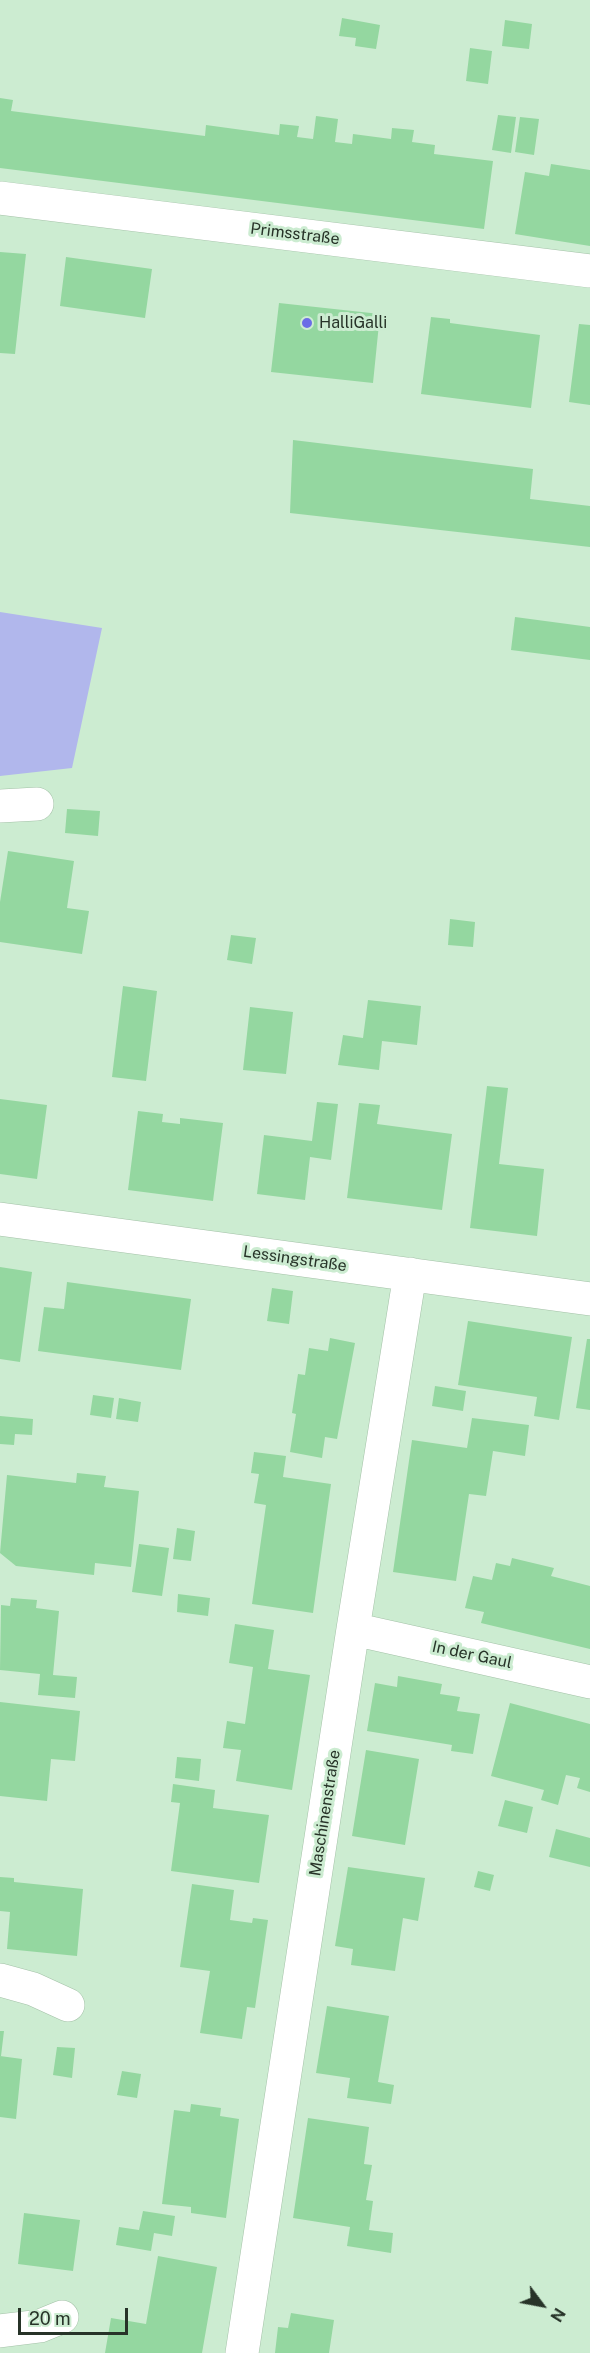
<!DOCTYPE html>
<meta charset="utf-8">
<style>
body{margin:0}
#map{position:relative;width:590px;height:2353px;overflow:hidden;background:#ccecd1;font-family:"Public Sans",sans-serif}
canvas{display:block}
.north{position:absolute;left:512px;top:2275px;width:60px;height:60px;-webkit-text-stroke:4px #ccecd1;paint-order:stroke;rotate:122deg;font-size:16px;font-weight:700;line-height:24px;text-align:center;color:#273328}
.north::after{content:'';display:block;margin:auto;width:21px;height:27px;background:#273328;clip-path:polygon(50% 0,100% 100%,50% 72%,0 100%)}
.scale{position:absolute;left:18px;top:2308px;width:110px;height:27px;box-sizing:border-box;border:3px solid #273328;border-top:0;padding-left:8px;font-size:18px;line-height:21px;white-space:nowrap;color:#273328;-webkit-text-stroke:4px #ccecd1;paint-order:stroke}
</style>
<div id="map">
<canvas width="590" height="2353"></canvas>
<div class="north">N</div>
<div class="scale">20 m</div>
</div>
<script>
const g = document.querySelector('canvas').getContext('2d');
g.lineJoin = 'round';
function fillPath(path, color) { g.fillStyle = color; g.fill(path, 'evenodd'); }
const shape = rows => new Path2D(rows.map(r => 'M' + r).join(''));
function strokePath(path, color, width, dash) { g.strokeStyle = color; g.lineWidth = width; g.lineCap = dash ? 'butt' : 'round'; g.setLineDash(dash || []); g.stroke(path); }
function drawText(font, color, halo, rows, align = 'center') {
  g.font = font + ' "Public Sans",sans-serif'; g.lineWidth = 6; g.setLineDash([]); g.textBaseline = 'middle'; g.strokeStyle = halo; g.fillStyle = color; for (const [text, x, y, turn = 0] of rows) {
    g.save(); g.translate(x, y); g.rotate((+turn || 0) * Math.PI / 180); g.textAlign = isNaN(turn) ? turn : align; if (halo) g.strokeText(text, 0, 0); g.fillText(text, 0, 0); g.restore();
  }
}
const green = shape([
 [0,612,102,628,72,768,0,776]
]);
const building = shape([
 [342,18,380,25,376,49,355,46,356,38,339,36],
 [505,20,532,24,529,49,502,46],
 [470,48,492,51,488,84,466,81],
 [0,98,13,100,11,111,205,136,206,125,279,135,280,124,299,126,297,137,313,139,316,116,338,119,335,142,352,144,353,134,391,139,392,128,414,130,412,142,435,145,434,154,493,161,484,229,0,168],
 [498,115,516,117,511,153,492,150],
 [520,117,539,119,534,155,515,152],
 [551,164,590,170,590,246,515,234,525,172,549,176],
 [0,252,26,254,15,354,0,353],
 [66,257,152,269,145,318,60,306],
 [279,303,380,314,373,383,271,372],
 [431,317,450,319,450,323,540,335,531,408,421,394],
 [579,324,590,325,590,405,569,402],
 [293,440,533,469,530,499,590,506,590,547,290,513],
 [515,617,590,627,590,660,511,650],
 [67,809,100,811,98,836,65,833],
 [8,851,74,861,67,908,89,911,82,954,0,942,0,902],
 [450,919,475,922,473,947,448,945],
 [231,935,256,938,252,964,227,960],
 [123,986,157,991,146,1081,112,1077],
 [368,1000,421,1006,417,1045,382,1041,379,1070,338,1065,343,1035,363,1038],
 [250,1007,293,1012,286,1074,243,1070],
 [487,1086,508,1088,499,1164,544,1169,537,1236,470,1228],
 [0,1099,47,1105,37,1179,0,1174],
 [317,1102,338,1104,331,1160,310,1157,305,1200,257,1194,264,1135,312,1141],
 [359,1103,380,1105,377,1124,452,1134,442,1210,347,1198],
 [138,1111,163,1114,162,1122,180,1124,180,1118,223,1123,213,1201,128,1190],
 [0,1267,32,1272,20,1362,0,1359],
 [67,1282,191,1299,181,1370,38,1351,44,1307,64,1309],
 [272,1288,293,1291,289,1324,267,1321],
 [468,1321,572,1337,559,1420,534,1416,537,1397,458,1385],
 [330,1338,355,1343,337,1439,325,1437,322,1458,290,1452,296,1414,292,1413,298,1374,305,1375,309,1348,328,1351],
 [587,1339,590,1339,590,1410,576,1408],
 [435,1386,466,1391,463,1411,432,1406],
 [93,1395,114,1398,111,1418,90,1415],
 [119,1398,141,1402,138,1422,116,1419],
 [0,1416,33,1419,32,1435,15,1434,14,1445,0,1444],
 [472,1418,529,1425,525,1456,493,1451,486,1496,469,1494,456,1581,393,1572,412,1440,467,1448],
 [254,1452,286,1456,283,1477,331,1484,313,1613,252,1604,266,1505,254,1503,259,1474,251,1473],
 [77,1473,106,1476,104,1487,139,1491,131,1567,95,1563,94,1575,16,1566,0,1553,7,1475,76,1483],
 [177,1528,195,1531,191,1561,173,1559],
 [139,1544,169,1548,162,1596,132,1592],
 [512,1558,554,1568,551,1576,590,1586,590,1649,481,1623,484,1612,465,1608,473,1576,492,1580,496,1563,510,1566],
 [178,1594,210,1598,208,1616,177,1612],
 [11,1598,37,1600,36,1608,59,1611,53,1675,77,1677,75,1698,38,1695,40,1674,0,1670,1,1605,10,1606],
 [235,1624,274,1630,268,1669,310,1675,292,1790,236,1781,241,1750,223,1748,227,1721,245,1724,253,1667,229,1663],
 [398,1676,442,1684,440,1694,460,1697,457,1711,480,1714,473,1754,451,1751,452,1745,367,1731,375,1683,397,1687],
 [0,1702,80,1711,75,1761,51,1759,47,1801,0,1796],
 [510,1703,590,1724,590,1792,577,1788,580,1778,566,1775,558,1805,541,1800,544,1790,491,1776],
 [366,1750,419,1759,405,1845,352,1836],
 [177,1757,201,1759,199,1781,175,1778],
 [173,1784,215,1790,213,1808,269,1815,259,1883,171,1871,180,1803,171,1802],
 [505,1800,533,1807,527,1833,498,1826],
 [556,1829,590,1838,590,1867,549,1857],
 [348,1867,425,1878,418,1921,403,1918,395,1971,351,1965,353,1949,335,1946],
 [478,1871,494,1875,490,1891,474,1887],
 [0,1877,14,1878,14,1882,83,1889,77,1956,7,1949,10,1912,0,1911],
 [192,1884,234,1890,230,1920,252,1923,253,1918,268,1920,255,2008,247,2007,242,2039,200,2033,210,1971,180,1967],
 [327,2006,389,2016,378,2082,394,2085,391,2104,347,2098,350,2078,316,2073],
 [0,2031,4,2031,1,2056,0,2056],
 [57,2047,75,2048,72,2078,53,2075],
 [0,2056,22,2059,16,2119,0,2117],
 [122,2071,141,2074,137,2098,117,2095],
 [191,2104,221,2108,220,2116,239,2119,226,2218,191,2213,191,2207,162,2204,174,2110,190,2112],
 [308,2118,369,2127,364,2164,372,2165,366,2200,373,2201,369,2230,393,2233,391,2253,347,2246,350,2227,293,2218],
 [143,2211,175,2216,172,2236,154,2233,151,2251,116,2245,119,2227,139,2230],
 [24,2213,80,2220,73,2271,18,2264],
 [158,2256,217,2267,202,2353,105,2353,111,2318,146,2324],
 [291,2313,334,2320,329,2353,275,2353,278,2327,288,2328]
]);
const minor = shape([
 [0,198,590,271],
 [0,806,37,804],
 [0,1219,590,1299],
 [353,1629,590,1682],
 [0,1980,33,1989,68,2005],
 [0,2331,40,2326,62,2317],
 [242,2353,353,1629,410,1274]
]);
const markers = [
 [307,323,6,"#6c6de6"]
];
const streetNames = [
 ["Primsstraße",295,234,7],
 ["Lessingstraße",295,1259,8],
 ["In der Gaul",472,1655,12],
 ["Maschinenstraße",325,1813,-81]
];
const poiNames = [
 ["HalliGalli",319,323]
];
fillPath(green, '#b1b7ec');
fillPath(building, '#94d7a0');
strokePath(minor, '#a3c1a7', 34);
strokePath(minor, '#fff', 33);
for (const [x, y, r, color] of markers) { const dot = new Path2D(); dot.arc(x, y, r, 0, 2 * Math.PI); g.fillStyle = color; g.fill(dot); strokePath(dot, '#ccecd1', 2); }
drawText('16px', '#273328', '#ccecd1', streetNames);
drawText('16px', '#273328', '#ccecd1', poiNames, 'left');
</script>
